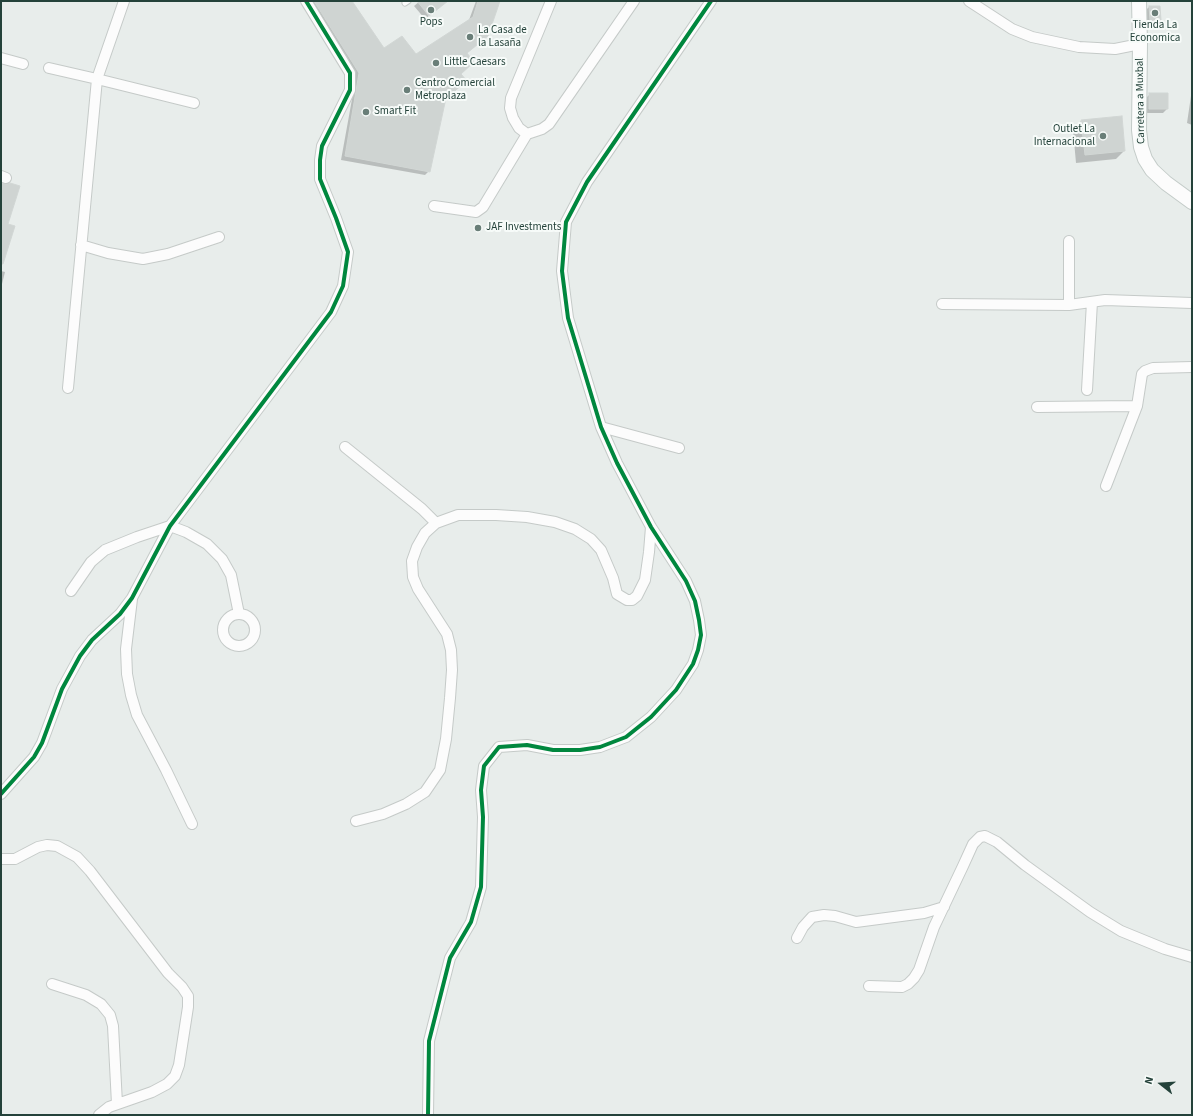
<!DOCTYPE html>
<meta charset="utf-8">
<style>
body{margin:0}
#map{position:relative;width:1193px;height:1116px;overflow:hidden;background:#e8edeb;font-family:"Source Sans 3",sans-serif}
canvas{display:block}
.frame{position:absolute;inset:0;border:2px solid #24423a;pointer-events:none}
.north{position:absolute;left:1141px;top:1064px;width:40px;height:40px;-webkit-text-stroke:3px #f7fbf9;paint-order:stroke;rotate:287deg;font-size:11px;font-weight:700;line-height:16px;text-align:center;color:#24423a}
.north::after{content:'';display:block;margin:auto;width:14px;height:18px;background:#24423a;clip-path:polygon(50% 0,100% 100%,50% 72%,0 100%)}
</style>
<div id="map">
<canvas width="1193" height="1116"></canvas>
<div class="frame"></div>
<div class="north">N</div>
</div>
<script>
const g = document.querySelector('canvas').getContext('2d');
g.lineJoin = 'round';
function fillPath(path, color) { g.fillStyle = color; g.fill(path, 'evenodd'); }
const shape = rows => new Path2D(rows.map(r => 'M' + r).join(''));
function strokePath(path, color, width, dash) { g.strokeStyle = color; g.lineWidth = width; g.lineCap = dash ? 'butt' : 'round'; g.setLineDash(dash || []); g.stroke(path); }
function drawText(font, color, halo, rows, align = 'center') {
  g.font = font + ' "Source Sans 3",sans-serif'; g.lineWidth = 4; g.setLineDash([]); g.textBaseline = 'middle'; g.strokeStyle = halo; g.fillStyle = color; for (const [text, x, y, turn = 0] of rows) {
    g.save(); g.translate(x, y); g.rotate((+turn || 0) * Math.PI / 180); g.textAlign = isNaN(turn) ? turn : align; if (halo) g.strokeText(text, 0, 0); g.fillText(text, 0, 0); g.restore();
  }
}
const shadow = shape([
 [307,1,350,1,384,50,416,56,469,20,476,1,499,1,487,36,466,54,460,74,466,81,445,99,429,171,425,175,341,160,356,77],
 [420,1,442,1,440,7,425,19,414,6],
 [1149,7,1160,19,1156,23,1146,24,1145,11],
 [1192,89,1192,125,1187,123],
 [1150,94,1167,109,1163,113,1146,113,1146,98],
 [1081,121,1124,151,1116,159,1076,163,1073,130],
 [1,271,5,272,1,288]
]);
const building = shape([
 [314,1,352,1,384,48,402,36,416,54,473,17,478,1,500,1,488,36,467,53,474,62,461,74,467,81,446,98,430,172,345,156,359,73,314,1],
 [417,1,448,1,429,16,417,1],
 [1149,6,1160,6,1161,20,1150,20,1149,6],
 [1149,93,1168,93,1168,109,1149,109,1149,93],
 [1122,116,1125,151,1085,155,1081,120,1122,116],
 [1,183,7,184,10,183,20,186,8,224,15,226,3,264,1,264,1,183]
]);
const lane = shape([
 [405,3,408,1]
]);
const street = shape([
 [969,1,1012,29,1032,37,1079,47,1115,49,1140,44],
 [1,58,23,64],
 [49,68,97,79,194,103],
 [527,134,519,128,513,118,510,108,511,98,551,1],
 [1,176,6,178],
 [434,206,476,212,483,207,527,134,542,129,549,124,634,1],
 [1069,241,1069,305],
 [81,245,108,253,143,259,168,254,219,237],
 [942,304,1069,305,1105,300,1192,303],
 [68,388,97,79,124,1],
 [1087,390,1092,302],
 [1037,407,1137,406],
 [601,427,679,448],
 [345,447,422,509,436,523,458,515,496,515,527,517,555,522,575,529,591,539,601,550,613,578,617,594,627,600,632,600,637,596,645,580,649,552,651,527],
 [1106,486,1137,406,1142,374,1145,371,1153,368,1192,367],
 [71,591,91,562,105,550,137,537,170,526,186,532,207,544,222,559,231,575,239,614],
 [132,599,126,649,127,674,131,695,137,715,166,770,192,824],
 '223 630a16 16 0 1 1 32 0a16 16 0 1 1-32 0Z',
 [1,794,34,757,42,743,62,689,80,656,92,640,120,614,132,598,170,526,331,312,343,286,348,252,336,218,320,179,320,160,322,146,350,90,350,73,306,1],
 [356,821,383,814,406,804,425,792,440,770,446,739,450,698,452,670,451,650,447,634,418,589,413,577,412,561,417,547,425,533,436,523],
 [1,859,15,859,38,847,47,845,57,846,77,857,90,871,168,973,182,987,188,996,188,1007,179,1065,175,1076,167,1084,152,1092,109,1107,99,1115],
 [797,938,803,927,812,917,824,915,835,916,856,922,924,913,944,907],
 [52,984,86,995,101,1004,110,1015,113,1026,117,1104],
 [869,986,902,987,908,984,914,978,919,970,934,927,963,866,973,844,980,837,985,836,997,842,1025,865,1090,912,1121,931,1165,949,1192,957],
 [428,1115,429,1041,450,958,471,922,481,887,483,817,481,790,484,766,499,747,527,745,553,750,580,750,600,747,626,737,651,717,676,690,693,664,698,650,701,635,699,620,695,601,686,581,651,527,617,463,601,427,568,318,562,271,566,222,587,182,711,1]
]);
const secondary = shape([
 [1139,1,1140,44,1139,130,1141,147,1145,159,1152,170,1166,183,1192,202]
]);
const cycleway = shape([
 [1,794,34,757,42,743,62,689,80,656,92,640,120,614,132,598,170,526,331,312,343,286,348,252,336,218,320,179,320,160,322,146,350,90,350,73,306,1],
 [428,1115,429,1041,450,958,471,922,481,887,483,817,481,790,484,766,499,747,527,745,553,750,580,750,600,747,626,737,651,717,676,690,693,664,698,650,701,635,699,620,695,601,686,581,651,527,617,463,601,427,568,318,562,271,566,222,587,182,711,1]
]);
const markers = [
 [431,10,4,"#697e78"],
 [1155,13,4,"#697e78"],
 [470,37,4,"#697e78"],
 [436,63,4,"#697e78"],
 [407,90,4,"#697e78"],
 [366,112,4,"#697e78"],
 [1103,136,4,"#697e78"],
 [478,228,4,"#697e78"]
];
const poiNames = [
 ["Pops",431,23,"center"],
 ["Tienda La",1155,26,"center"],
 ["Economica",1155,39,"center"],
 ["La Casa de",478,31],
 ["la Lasaña",478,44],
 ["Little Caesars",444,63],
 ["Centro Comercial",415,84],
 ["Metroplaza",415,97],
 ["Smart Fit",374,112],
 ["Outlet La",1095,130,"right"],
 ["Internacional",1095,143,"right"],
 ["JAF Investments",486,228]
];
const streetNames = [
 ["Carretera a Muxbal",1141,101,-91]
];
fillPath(shadow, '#0003');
fillPath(building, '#cfd4d2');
strokePath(building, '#d1d6d4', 1);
strokePath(lane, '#c5cac8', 7);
strokePath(street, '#c5cac8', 12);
strokePath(secondary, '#c3cbc8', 16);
strokePath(lane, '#fcfcfc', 5);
strokePath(street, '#fcfcfc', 10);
strokePath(secondary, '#fcfcfc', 14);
strokePath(cycleway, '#00873e', 4);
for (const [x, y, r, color] of markers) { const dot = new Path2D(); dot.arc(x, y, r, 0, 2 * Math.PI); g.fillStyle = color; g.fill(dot); strokePath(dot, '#f7fbf9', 1.5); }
drawText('11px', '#24423a', '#f7fbf9', poiNames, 'left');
drawText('11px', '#24423a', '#f7fbf9', streetNames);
</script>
